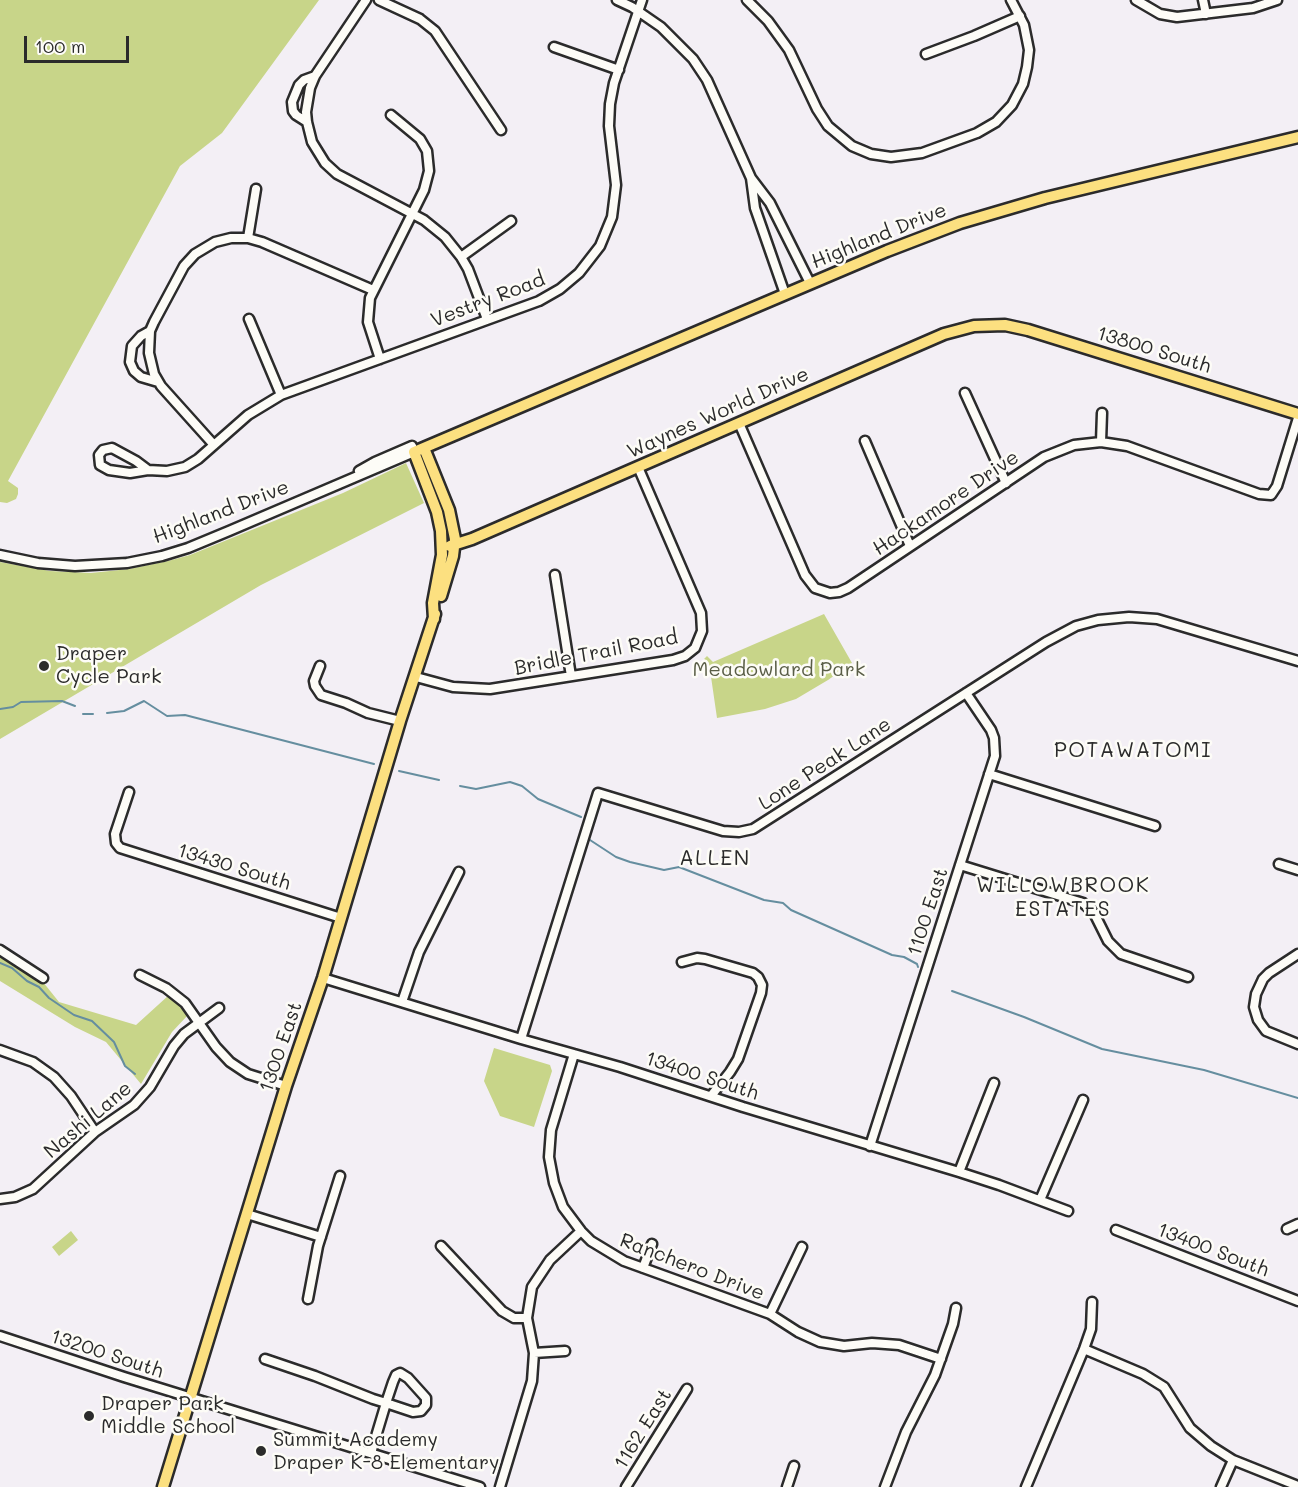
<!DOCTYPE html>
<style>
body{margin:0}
#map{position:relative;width:1298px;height:1487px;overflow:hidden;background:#f3eff5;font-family:Mali,sans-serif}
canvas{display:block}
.scale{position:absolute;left:24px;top:36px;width:105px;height:27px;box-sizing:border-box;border:3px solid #2b2b2b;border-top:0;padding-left:8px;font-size:18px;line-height:21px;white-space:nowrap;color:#2b2b2b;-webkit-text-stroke:4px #fdfcf7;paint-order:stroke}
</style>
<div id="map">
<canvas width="1298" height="1487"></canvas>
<div class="scale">100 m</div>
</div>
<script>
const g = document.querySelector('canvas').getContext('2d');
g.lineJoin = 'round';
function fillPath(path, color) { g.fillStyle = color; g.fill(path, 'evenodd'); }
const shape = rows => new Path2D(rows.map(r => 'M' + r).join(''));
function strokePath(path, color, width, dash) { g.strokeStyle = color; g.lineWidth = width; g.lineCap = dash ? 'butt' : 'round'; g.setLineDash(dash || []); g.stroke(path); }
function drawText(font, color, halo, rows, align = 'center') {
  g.font = font + ' Mali,sans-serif'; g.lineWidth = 5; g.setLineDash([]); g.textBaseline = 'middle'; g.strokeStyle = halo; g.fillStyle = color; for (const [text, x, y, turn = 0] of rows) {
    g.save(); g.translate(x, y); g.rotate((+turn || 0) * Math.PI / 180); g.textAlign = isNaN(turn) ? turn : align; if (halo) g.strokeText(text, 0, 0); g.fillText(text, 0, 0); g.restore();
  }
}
const green = shape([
 [0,0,319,0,222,133,180,166,8,481,18,488,18,494,16,499,7,503,0,502],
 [406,463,424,503,261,585,0,739,0,562,50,571,91,573,129,569,168,561,190,555,343,493],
 [824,614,852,663,828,680,796,699,765,709,717,718,709,663,704,659,707,656,713,662],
 [0,953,43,982,59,1002,136,1025,169,995,180,1004,188,1015,172,1032,141,1084,106,1042,75,1027,0,981],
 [494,1048,550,1065,552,1071,534,1127,500,1116,484,1081],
 [71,1231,78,1240,59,1256,52,1247]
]);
const stream = shape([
 [0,709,13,707,21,702,62,701,75,706],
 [107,713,124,711,144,701,167,716,185,715,374,764],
 [83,714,93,714],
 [399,771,439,780],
 [460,786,476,789,510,782,522,786,538,799,581,817],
 [590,840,616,857,630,862,664,870,679,867,764,900,783,903,791,910,892,955,904,957,917,964,918,967],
 [0,963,12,968,27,981,39,987,49,998,74,1015,92,1021,114,1042,125,1066,135,1074],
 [952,991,1024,1017,1102,1049,1204,1070,1298,1098]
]);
const minor = shape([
 [366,0,315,76,310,88,306,112,307,122,312,142,325,163,337,174,424,220,445,237,461,257,468,269,487,319],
 [379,0,420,19,435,31,501,130],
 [617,0,632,7,661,27,693,59,707,80,751,178,755,208,785,294],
 [747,0,768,21,789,50,817,109,828,126,852,146,871,154,891,157,922,153,977,133,996,122,1012,105,1023,84,1027,67,1029,50,1024,25,1011,0],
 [1136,0,1160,14,1177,17,1253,8,1277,0],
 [1203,0,1206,14],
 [554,47,619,70],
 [926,54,974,36,1020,16],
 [307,122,296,115,293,111,292,102,299,85,304,80,315,76],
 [751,178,770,203,810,283],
 [248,238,256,189],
 [461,257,511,221],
 [249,319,281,395],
 [150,331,141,336,132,346,130,362,134,371,141,377,158,382],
 [380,359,368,322,370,298,424,190,429,171,427,151,420,139,391,115],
 [965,393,1006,483],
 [739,423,805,575,815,588,830,593,839,592,848,588,1044,457,1074,445,1101,442,1127,446,1259,494,1271,495,1277,486,1298,418],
 [865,441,910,546],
 [1101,442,1102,413],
 [214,445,161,386,154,374,149,353,150,331,154,322,184,266,195,254,215,242,231,238,248,238,262,242,373,290],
 [148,470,136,461,112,448,103,450,99,455,100,465,109,470,130,473,148,470,167,471,185,467,198,459,248,415,281,395,539,301,560,289,579,273,600,246,612,217,616,185,609,126,610,104,614,83,642,0],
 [359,471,375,462,412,446],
 [0,555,38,563,75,566,127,563,162,556,188,548,229,531,414,452],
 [555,575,571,676],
 [320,666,314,681,315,686,321,695,346,703,368,713,400,721],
 [416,677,453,687,490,689,673,660,685,656,695,648,702,631,701,613,638,467],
 [989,774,1155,826],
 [129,792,115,834,116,843,120,848,341,918],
 [1279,864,1298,870],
 [960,865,1083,903,1094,913,1108,941,1121,954,1188,977],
 [0,950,43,978],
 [1298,954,1269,973,1263,979,1256,994,1254,1007,1258,1020,1266,1031,1298,1044],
 [682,962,697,958,705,959,753,973,758,977,762,985,761,993,738,1059,730,1072,711,1096],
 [140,975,166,988,185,1003,216,1047,230,1062,248,1074,286,1086],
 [323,978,521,1039,620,1067,743,1107,959,1172,999,1185,1068,1211],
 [402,1002,419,952,459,872],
 [521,1039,598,793,723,831,739,832,753,829,1046,642,1076,626,1098,620,1129,617,1157,619,1298,661],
 [0,1050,33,1062,54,1077,71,1096,95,1132],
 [574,1054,551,1130,549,1157,554,1183,563,1207,581,1231,591,1241,624,1261,770,1314,798,1332,820,1342,844,1346,872,1343,899,1345,941,1359],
 [870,1146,995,756,994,738,991,730,966,693],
 [959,1172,994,1083],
 [0,1199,15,1197,33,1189,95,1132,134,1105,150,1087,174,1046,184,1034,219,1008],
 [1040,1200,1083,1100],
 [247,1214,321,1237],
 [1287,1229,1298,1224],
 [1116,1230,1298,1301],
 [441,1246,502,1311,514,1318,527,1318],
 [643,1268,652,1244],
 [308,1299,318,1246,340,1176],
 [770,1314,802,1247],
 [0,1336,124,1377,480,1487],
 [1084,1349,1143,1374,1164,1387,1190,1428,1211,1446,1233,1460,1298,1486],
 [534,1353,565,1351],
 [265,1359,315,1376,373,1399,386,1403,413,1412,421,1411,426,1405,426,1398,408,1378,400,1373,396,1375,393,1382,386,1403,371,1453],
 [500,1487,532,1381,534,1353,527,1318,532,1287,550,1260,581,1231],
 [626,1487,687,1389],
 [787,1487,794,1466],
 [885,1487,906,1432,935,1375,953,1324,956,1308],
 [1026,1487,1084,1349,1091,1329,1092,1302],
 [1221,1487,1233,1460]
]);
const major = shape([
 [424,448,449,510,455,539,453,556,441,596],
 [450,546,472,539,944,334,974,326,1005,325,1028,330,1298,414],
 [434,619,433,603,442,555,441,531,437,512,414,452,887,251,960,223,1045,198,1298,137],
 [163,1487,286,1086,323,978,400,721,435,614]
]);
const markers = [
 [44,666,6,"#2b2b2b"],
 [89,1416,6,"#2b2b2b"],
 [261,1451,6,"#2b2b2b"]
];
const streetNames = [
 ["Highland Drive",879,236,-22],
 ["Vestry Road",488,300,-21],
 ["13800 South",1154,350,17],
 ["Waynes World Drive",718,413,-24],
 ["Hackamore Drive",946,503,-34],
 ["Highland Drive",221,512,-21],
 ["Bridle Trail Road",596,653,-11],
 ["Lone Peak Lane",825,764,-33],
 ["13430 South",234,867,17],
 ["1100 East",928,912,-72],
 ["1300 East",281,1047,-71],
 ["13400 South",702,1076,18],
 ["Nashi Lane",88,1120,-40],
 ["13400 South",1213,1250,21],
 ["Ranchero Drive",692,1267,21],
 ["13200 South",107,1354,18],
 ["1162 East",643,1429,-58]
];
const poiNames = [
 ["Draper",56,654],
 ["Cycle Park",56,677],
 ["Draper Park",101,1404],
 ["Middle School",101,1427],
 ["Summit Academy",273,1440],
 ["Draper K-8 Elementary",273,1463]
];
const parkNames = [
 ["Meadowlard Park",779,670]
];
const neighbourhoodNames = [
 ["POTAWATOMI",1133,751],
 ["ALLEN",715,859],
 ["WILLOWBROOK",1063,886],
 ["ESTATES",1063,910]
];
fillPath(green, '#c8d589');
strokePath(stream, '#658e9f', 2);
strokePath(minor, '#2b2b2b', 13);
strokePath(major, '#2b2b2b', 15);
strokePath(minor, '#fdfcf7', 8);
strokePath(major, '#fce080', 10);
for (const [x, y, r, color] of markers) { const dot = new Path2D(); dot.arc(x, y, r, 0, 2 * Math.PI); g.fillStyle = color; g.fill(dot); strokePath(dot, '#fdfcf7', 2); }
drawText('20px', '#2b2b2b', '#fdfcf7', streetNames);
drawText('20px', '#2b2b2b', '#fdfcf7', poiNames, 'left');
drawText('20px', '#5a5e47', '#fdfcf7', parkNames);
g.letterSpacing = '1.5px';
drawText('21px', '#2b2b2b', '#fdfcf7', neighbourhoodNames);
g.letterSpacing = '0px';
</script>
